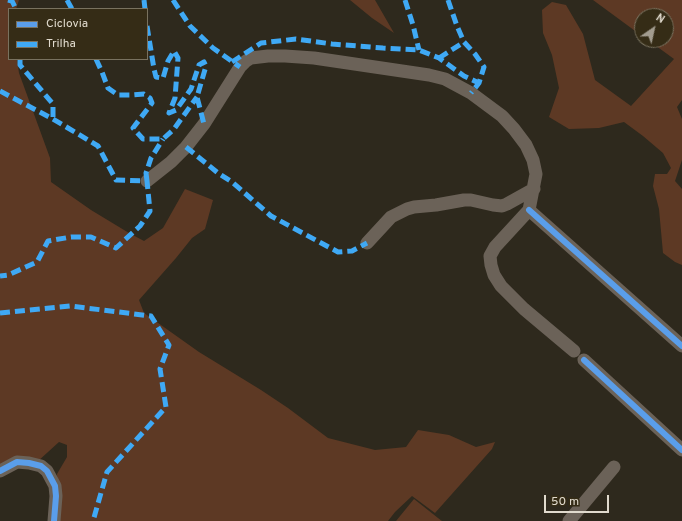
<!DOCTYPE html>
<style>
body{margin:0}
#map{position:relative;width:682px;height:521px;overflow:hidden;background:#2e291d;font-family:Overpass,sans-serif}
canvas{display:block}
.legend{position:absolute;left:8px;top:8px;width:140px;height:52px;box-sizing:border-box;background:#352c16;border:1px solid #79725f;margin:0;padding:5px 7px;list-style:none;font-size:12px;color:#e0dacd}
.legend li{display:flex;align-items:center;gap:8px;height:20px}
.legend b{width:20px;border:1px solid #79725f}
.north{position:absolute;left:634px;top:8px;width:40px;height:40px;box-sizing:border-box;background:#352c16;border:1px solid #79725f;border-radius:50%;rotate:34deg;font-size:11px;font-weight:700;line-height:16px;text-align:center;color:#e0dacd}
.north::after{content:'';display:block;margin:auto;width:14px;height:18px;background:#a29c8f;clip-path:polygon(50% 0,100% 100%,50% 72%,0 100%)}
.scale{position:absolute;left:544px;top:495px;width:65px;height:18px;box-sizing:border-box;border:2px solid #e0dacd;border-top:0;padding-left:5px;font-size:12px;line-height:14px;white-space:nowrap;color:#e0dacd;-webkit-text-stroke:3px #352c16;paint-order:stroke}
</style>
<div id="map">
<canvas width="682" height="521"></canvas>
<ul class="legend">
<li><b style="height:5px;background:#5a9eea"></b>Ciclovia</li>
<li><b style="height:5px;background:#3fa9f5"></b>Trilha</li>
</ul>
<div class="north">N</div>
<div class="scale">50 m</div>
</div>
<script>
const g = document.querySelector('canvas').getContext('2d');
g.lineJoin = 'round';
function fillPath(path, color) { g.fillStyle = color; g.fill(path, 'evenodd'); }
const shape = rows => new Path2D(rows.map(r => 'M' + r).join(''));
function strokePath(path, color, width, dash) { g.strokeStyle = color; g.lineWidth = width; g.lineCap = dash ? 'butt' : 'round'; g.setLineDash(dash || []); g.stroke(path); }
const green = shape([
 [0,0,19,0,16,9,9,9,9,59,17,59,19,73,50,158,51,182,91,210,129,233,144,241,163,228,185,189,213,200,205,229,192,238,176,258,139,300,144,313,199,352,261,390,288,408,328,438,375,450,406,447,418,430,449,435,476,447,495,442,492,449,435,513,412,496,395,512,388,521,60,521,57,474,67,457,67,445,59,442,37,462,0,468],
 [350,0,375,0,394,33,372,18],
 [593,0,682,0,682,100,677,107,682,119,682,160,675,181,682,189,682,265,675,262,663,253,659,209,653,186,655,174,667,174,671,168,663,153,643,136,624,122,599,128,569,129,549,117,559,88,552,55,543,33,542,10,552,2,566,5,583,34,595,80,631,106,674,59,648,40,666,40,666,16,642,16,642,36],
 [414,499,438,518,442,521,396,521]
]);
const minor = shape([
 [147,181,171,162,186,147,204,124,240,67,246,61,251,58,268,56,285,56,314,58,429,75,445,79,471,93,502,116,514,129,526,145,533,160,536,174,529,210,495,247,490,256,491,265,494,275,501,286,524,309,574,351],
 [529,210,682,346],
 [367,243,391,217,407,209,414,207,436,205,464,200,471,200,493,205,502,206,507,204,534,189],
 [584,360,682,450],
 [0,471,17,462,29,463,41,466,47,471,55,486,56,496,54,521],
 [569,521,614,467]
]);
const quiet = shape([
 [8,0,12,1,16,9],
 [67,0,72,9],
 [144,0,145,9],
 [173,0,190,26,213,48,240,67],
 [405,0,413,25,419,50],
 [448,0,457,26,464,42,475,54,484,67,479,83,471,93],
 [147,26,154,69,156,77,163,78,168,61,174,51,178,58,175,98,169,113,176,110,191,89,199,65,204,62,206,66,197,97,204,124],
 [439,58,464,42],
 [20,59,20,65,53,104,53,119],
 [96,59,102,72,108,88,118,95,132,95,144,94,150,98,152,103,133,128,143,139,163,139,174,129,197,97],
 [232,62,261,43,296,39,332,44,383,48,419,50,439,58,464,76,479,83],
 [0,91,53,119,98,146,116,180,147,181,150,211,140,226,116,248,91,237,71,237,48,241,37,262,8,275,0,276],
 [186,147,218,173,232,182,271,216,338,252,352,251,367,243],
 [147,181,146,173,151,158,163,139],
 [0,313,70,306,151,316,169,345,160,369,166,407,107,472,93,521]
]);
const cycleway = shape([
 [529,210,682,346],
 [584,360,682,450],
 [0,471,17,462,29,463,41,466,47,471,55,486,56,496,54,521]
]);
fillPath(green, '#5d3924');
strokePath(minor, '#6b6258', 13);
strokePath(quiet, '#3fa9f5', 5, [10, 5]);
strokePath(cycleway, '#5a9eea', 6);
</script>
